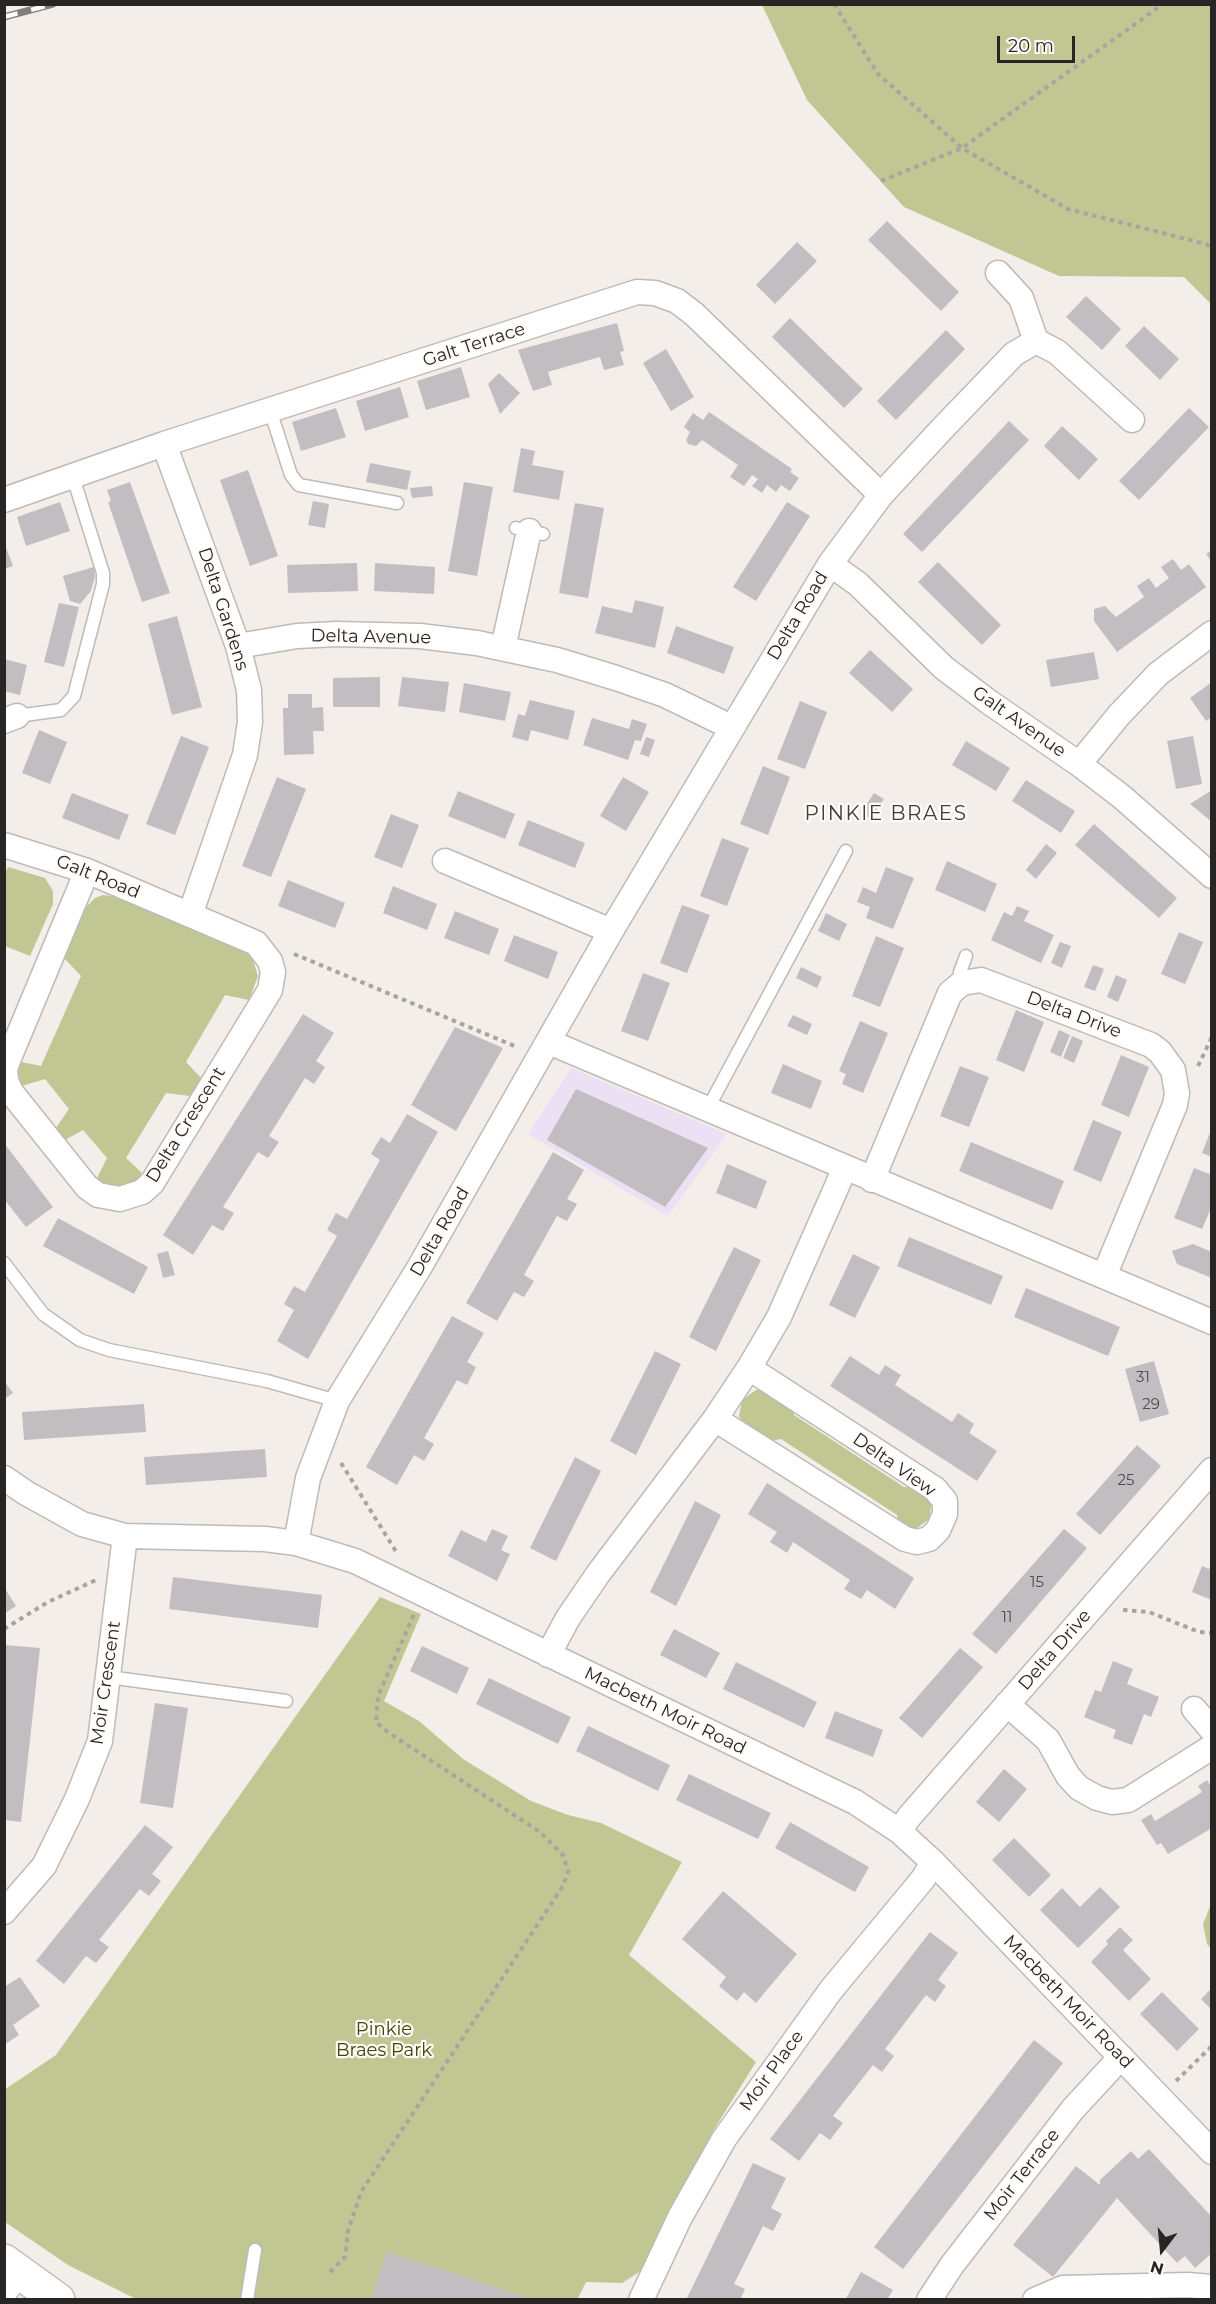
<!DOCTYPE html>
<style>
body{margin:0}
#map{position:relative;width:1216px;height:2304px;overflow:hidden;background:#f3eee9;font-family:Montserrat,sans-serif}
canvas{display:block}
.frame{position:absolute;inset:0;border:6px solid #282624;pointer-events:none}
.north{position:absolute;left:1132px;top:2220px;width:60px;height:60px;-webkit-text-stroke:4px #fffcf9;paint-order:stroke;rotate:196deg;font-size:16px;font-weight:700;line-height:24px;text-align:center;color:#282624}
.north::after{content:'';display:block;margin:auto;width:21px;height:27px;background:#282624;clip-path:polygon(50% 0,100% 100%,50% 72%,0 100%)}
.scale{position:absolute;left:997px;top:36px;width:78px;height:27px;box-sizing:border-box;border:3px solid #282624;border-top:0;padding-left:8px;font-size:18px;line-height:21px;white-space:nowrap;color:#282624;-webkit-text-stroke:4px #fffcf9;paint-order:stroke}
</style>
<div id="map">
<canvas width="1216" height="2304"></canvas>
<div class="frame"></div>
<div class="north">N</div>
<div class="scale">20 m</div>
</div>
<script>
const g = document.querySelector('canvas').getContext('2d');
g.lineJoin = 'round';
function fillPath(path, color) { g.fillStyle = color; g.fill(path, 'evenodd'); }
const shape = rows => new Path2D(rows.map(r => 'M' + r).join(''));
function strokePath(path, color, width, dash) { g.strokeStyle = color; g.lineWidth = width; g.lineCap = dash ? 'butt' : 'round'; g.setLineDash(dash || []); g.stroke(path); }
function drawText(font, color, halo, rows, align = 'center') {
  g.font = font + ' Montserrat,sans-serif'; g.lineWidth = 4.5; g.setLineDash([]); g.textBaseline = 'middle'; g.strokeStyle = halo; g.fillStyle = color; for (const [text, x, y, turn = 0] of rows) {
    g.save(); g.translate(x, y); g.rotate((+turn || 0) * Math.PI / 180); g.textAlign = isNaN(turn) ? turn : align; if (halo) g.strokeText(text, 0, 0); g.fillText(text, 0, 0); g.restore();
  }
}
const commercial = shape([
 [571,1068,727,1134,668,1216,528,1134]
]);
const green = shape([
 [762,5,1211,5,1211,304,1184,277,1059,276,904,207,807,100],
 [8,867,45,878,53,891,53,904,30,956,5,946,4,876],
 [103,895,112,896,247,953,253,960,258,976,249,1000,225,995,186,1062,201,1078,190,1096,166,1093,126,1158,142,1173,137,1180,121,1187,104,1185,96,1180,107,1158,83,1130,65,1140,55,1129,69,1109,45,1079,22,1086,16,1068,17,1061,41,1066,81,976,64,958,84,909,95,898],
 [764,1389,793,1405,794,1415,904,1487,922,1488,932,1502,929,1519,916,1529,899,1526,897,1515,781,1439,769,1441,743,1424,739,1416,742,1400,756,1390],
 [380,1597,421,1614,384,1701,419,1721,463,1759,531,1801,568,1815,601,1823,682,1862,629,1955,756,2062,713,2131,641,2271,622,2283,586,2282,577,2300,136,2299,68,2265,5,2222,4,2090,56,2055],
 [1211,1904,1211,1949,1207,1944,1203,1924]
]);
const building = shape([
 [887,221,959,292,941,311,868,240],
 [797,242,817,261,775,304,756,285],
 [1086,296,1121,329,1102,350,1066,317],
 [790,318,863,389,844,408,772,337],
 [617,323,624,351,620,352,624,365,604,370,600,357,551,371,548,372,552,385,533,391,518,350],
 [1144,326,1179,359,1160,380,1125,346],
 [946,330,965,349,896,420,877,401],
 [666,349,694,397,671,411,643,363],
 [461,367,470,397,426,410,417,381],
 [499,373,520,393,500,414,488,384],
 [400,387,409,417,365,431,356,401],
 [336,408,346,437,301,451,292,422],
 [1189,408,1209,427,1139,500,1119,481],
 [709,412,792,469,790,472,799,478,790,491,781,485,776,492,767,485,762,493,752,486,758,479,752,475,744,486,730,477,738,465,702,440,696,446,688,444,686,440,690,432,684,427,693,413,703,420],
 [1009,421,1029,440,922,552,903,534],
 [1062,426,1098,459,1079,480,1044,446],
 [521,448,535,451,532,465,564,471,559,500,513,492],
 [370,463,411,471,407,490,366,482],
 [248,470,278,556,250,566,220,480],
 [130,482,170,593,142,602,108,502,111,501,107,490],
 [464,482,493,487,477,576,448,571],
 [432,486,433,496,412,498,410,488],
 [313,501,329,504,325,528,308,525],
 [60,502,70,531,26,546,17,517],
 [787,502,810,516,756,601,733,587],
 [575,503,604,508,588,598,559,593],
 [4,542,13,566,4,569],
 [1212,550,1212,562,1206,554],
 [1173,559,1181,570,1189,564,1206,587,1117,652,1094,621,1094,609,1105,606,1116,617,1144,597,1137,586,1149,578,1156,588,1169,578,1161,567],
 [938,562,1001,625,982,645,918,582],
 [357,563,358,591,288,593,287,565],
 [375,563,435,567,434,594,374,591],
 [94,567,95,576,91,591,80,604,70,601,63,576],
 [635,600,664,607,655,648,595,633,602,606,632,613],
 [59,603,79,607,64,667,44,662],
 [177,616,202,707,172,715,148,624],
 [676,626,734,647,724,674,667,653],
 [870,650,913,689,892,712,849,673],
 [1094,652,1099,679,1051,687,1046,660],
 [4,659,27,665,20,695,4,691],
 [380,677,380,707,333,707,333,678],
 [402,677,449,682,445,712,398,706],
 [1212,682,1212,717,1206,721,1190,698],
 [464,683,511,692,505,721,459,712],
 [288,694,312,694,312,708,323,707,324,731,313,731,314,754,284,755,283,708,288,708],
 [530,700,575,711,568,740,531,730,528,741,512,737,518,714,525,716],
 [800,701,827,712,805,769,777,759],
 [592,718,629,729,632,719,647,724,641,741,635,740,628,760,583,745],
 [39,730,67,742,50,784,22,773],
 [181,736,209,747,175,835,146,824],
 [1193,736,1202,784,1176,789,1167,741],
 [646,737,655,740,649,757,640,754],
 [966,741,1010,768,996,791,952,765],
 [763,766,790,777,768,835,740,824],
 [277,777,306,789,271,877,242,866],
 [623,777,649,792,626,831,600,816],
 [1026,780,1075,811,1061,833,1012,801],
 [1212,790,1212,822,1190,804],
 [458,791,515,814,505,839,448,816],
 [72,793,129,815,119,840,62,818],
 [874,793,884,799,871,819,861,813],
 [391,814,419,825,402,868,374,857],
 [528,820,585,843,575,868,518,845],
 [1094,824,1177,898,1159,918,1075,845],
 [722,838,749,848,727,906,700,896],
 [1046,844,1057,853,1036,879,1026,870],
 [947,861,997,884,985,912,935,890],
 [886,867,914,878,893,929,866,918,870,907,857,902,863,887,876,893],
 [288,880,345,903,335,928,278,906],
 [393,886,437,904,427,930,383,913],
 [682,905,710,915,687,973,660,963],
 [1017,906,1029,911,1024,921,1054,935,1041,963,991,940,1004,912,1012,916],
 [455,911,499,929,489,955,444,938],
 [826,913,847,924,839,941,818,931],
 [1179,932,1203,942,1185,984,1161,974],
 [514,935,558,952,548,979,504,961],
 [876,936,904,948,880,1007,852,996],
 [1060,942,1071,946,1062,968,1051,963],
 [1093,965,1104,969,1095,991,1084,987],
 [801,967,822,977,817,988,796,978],
 [643,973,670,983,648,1041,621,1031],
 [1116,975,1127,980,1118,1002,1107,997],
 [1016,1010,1044,1022,1024,1072,996,1060],
 [303,1014,334,1033,316,1061,325,1067,314,1084,305,1078,269,1136,279,1142,268,1158,258,1152,223,1207,234,1213,223,1231,212,1225,193,1255,163,1235],
 [793,1015,812,1024,807,1035,787,1026],
 [860,1021,888,1033,863,1093,842,1084,846,1074,839,1071],
 [455,1027,503,1048,456,1131,411,1105],
 [1059,1030,1070,1035,1061,1057,1050,1052],
 [1072,1036,1083,1041,1074,1063,1063,1058],
 [1121,1055,1149,1067,1129,1117,1101,1105],
 [783,1064,822,1081,811,1109,771,1093],
 [960,1066,989,1077,969,1127,940,1116],
 [576,1089,708,1148,665,1207,547,1140],
 [407,1114,438,1132,308,1359,277,1341,294,1310,284,1304,294,1286,305,1292,337,1236,327,1230,336,1213,347,1219,380,1160,371,1154,381,1137,390,1143],
 [1093,1120,1122,1132,1101,1182,1073,1170],
 [1211,1130,1212,1130,1212,1157,1202,1153],
 [971,1142,1064,1181,1052,1210,959,1171],
 [4,1143,53,1207,26,1227,4,1199],
 [553,1152,584,1170,567,1199,577,1204,567,1221,557,1216,524,1275,534,1281,524,1297,514,1292,497,1321,466,1303],
 [727,1164,767,1181,756,1209,716,1193],
 [1194,1168,1212,1175,1212,1206,1202,1229,1174,1218],
 [58,1218,148,1267,134,1294,43,1246],
 [909,1237,1003,1276,991,1305,897,1266],
 [1193,1244,1212,1252,1212,1278,1177,1264,1172,1251],
 [734,1247,761,1260,716,1351,689,1337],
 [168,1251,175,1275,163,1278,157,1254],
 [853,1254,880,1267,855,1318,829,1305],
 [1026,1288,1120,1327,1108,1356,1014,1317],
 [452,1316,484,1333,467,1362,476,1367,467,1385,457,1380,424,1438,434,1444,424,1461,414,1455,397,1485,366,1467],
 [655,1351,681,1364,636,1455,610,1441],
 [850,1356,879,1375,885,1365,901,1375,895,1385,952,1422,958,1413,974,1424,969,1433,997,1451,977,1481,830,1386],
 [1154,1361,1169,1414,1140,1422,1125,1369],
 [4,1381,13,1393,4,1399],
 [144,1404,146,1432,24,1440,22,1412],
 [1137,1445,1161,1466,1100,1535,1076,1514],
 [265,1449,267,1477,146,1485,144,1457],
 [575,1457,601,1471,556,1561,530,1548],
 [767,1483,914,1578,895,1609,867,1590,861,1599,844,1589,850,1580,793,1542,787,1553,770,1542,777,1532,748,1514],
 [695,1501,721,1515,676,1606,650,1592],
 [492,1529,508,1536,501,1550,510,1554,497,1581,448,1556,461,1530,486,1542],
 [1064,1529,1087,1548,996,1654,972,1634],
 [1212,1562,1212,1600,1192,1592,1202,1566,1209,1569],
 [173,1577,322,1595,318,1628,169,1609],
 [4,1587,16,1606,4,1614],
 [674,1629,720,1653,706,1678,660,1655],
 [4,1645,40,1648,21,1822,4,1820],
 [422,1646,469,1668,457,1694,410,1671],
 [960,1648,983,1667,922,1738,899,1718],
 [1113,1661,1133,1669,1127,1684,1159,1697,1151,1717,1144,1714,1132,1745,1113,1738,1116,1730,1084,1717,1095,1690,1101,1692],
 [736,1662,817,1702,804,1728,723,1689],
 [489,1678,571,1717,558,1744,476,1704],
 [155,1703,188,1708,173,1808,140,1803],
 [835,1711,883,1730,873,1757,825,1738],
 [588,1726,670,1765,658,1791,576,1751],
 [1004,1769,1027,1789,999,1822,976,1802],
 [689,1774,771,1813,758,1839,676,1800],
 [1207,1780,1212,1788,1212,1828,1168,1854,1161,1843,1157,1845,1141,1820,1151,1814,1155,1821,1178,1807,1202,1792,1198,1786],
 [790,1822,869,1867,855,1892,775,1848],
 [145,1825,173,1847,152,1874,161,1881,149,1896,140,1889,99,1940,109,1947,96,1963,86,1956,64,1984,36,1961],
 [1014,1838,1051,1875,1029,1897,992,1860],
 [1100,1887,1120,1907,1078,1948,1040,1910,1062,1888,1080,1907],
 [723,1891,797,1954,756,2003,744,1992,737,2001,719,1986,726,1977,682,1939],
 [1120,1927,1133,1940,1123,1950,1151,1979,1129,2001,1091,1962,1108,1944,1106,1941],
 [930,1932,958,1953,938,1980,946,1986,935,2002,926,1995,885,2049,894,2056,882,2072,873,2065,833,2116,843,2123,830,2140,820,2133,799,2161,770,2139],
 [20,1977,40,2006,13,2025,19,2035,4,2045,4,1987],
 [1212,1988,1212,2010,1201,1999],
 [1162,1992,1199,2029,1177,2051,1140,2014],
 [1034,2040,1063,2063,903,2269,874,2247],
 [1149,2149,1212,2217,1212,2253,1195,2268,1185,2256,1177,2263,1117,2198,1053,2277,1013,2245,1076,2166,1100,2185,1100,2180,1131,2151,1138,2159],
 [753,2163,786,2178,771,2208,782,2214,773,2231,763,2226,734,2284,745,2289,740,2300,686,2300],
 [387,2252,532,2299,532,2300,371,2300],
 [861,2272,893,2290,887,2300,845,2300]
]);
const path = shape([
 [834,4,878,74,962,148,1068,209,1206,244,1212,248],
 [881,181,962,148,1163,4],
 [294,954,517,1047],
 [1198,1066,1212,1037],
 [341,1463,397,1553],
 [1123,1610,1149,1612,1199,1632,1212,1633],
 [4,1629,48,1602,96,1580],
 [1176,2081,1212,2046],
 [330,2272,345,2257,348,2231,361,2192,563,1886,568,1871,563,1855,540,1832,389,1733,376,1722,378,1696,414,1614]
]);
const lane = shape([
 [270,410,291,475,299,485,397,503],
 [516,528,543,534],
 [17,716,61,710,74,696,103,584,103,573,73,477],
 [962,983,960,972,966,956],
 [707,1110,846,851],
 [4,1263,43,1314,80,1340,109,1350,267,1381,337,1401],
 [108,1677,286,1701],
 [247,2300,255,2250]
]);
const street = shape([
 [998,273,1021,298,1036,341,1057,352,1132,420],
 [164,444,238,646,249,690,250,722,245,755,190,915],
 [4,500,164,444,637,292,655,293,677,301,694,314,881,495],
 [830,564,858,584,944,668,989,702,1079,764,1122,797,1212,876],
 [238,646,297,636,337,634,420,636,477,643,557,660,616,678,665,695,731,727],
 [503,648,529,531],
 [4,721,17,716],
 [1079,764,1119,715,1158,674,1212,633],
 [4,845,87,871,256,943,270,961,273,972,270,990,152,1183,142,1192,120,1199,98,1195,87,1187,11,1092,6,1081,5,1069,9,1058,87,871],
 [445,861,611,931],
 [549,1042,1212,1322],
 [872,1180,950,993,962,983,981,980,1151,1045,1160,1052,1173,1070,1177,1093,1175,1105,1104,1276],
 [715,1419,905,1539,917,1542,929,1539,938,1530,945,1514,945,1501,935,1489,749,1368],
 [4,1478,26,1493,82,1524,125,1536,265,1539,296,1543,355,1561,855,1802,899,1831,933,1862,1212,2152],
 [296,1543,308,1478,337,1401,419,1268,611,931,830,564,881,495,942,429,1014,354,1036,341],
 [548,1655,568,1618,598,1574,715,1419,749,1368,779,1317,845,1168],
 [1007,1704,1048,1740,1068,1776,1079,1788,1097,1798,1112,1802,1128,1800,1212,1747],
 [1194,1709,1212,1730],
 [899,1831,909,1817,1212,1470],
 [4,1912,44,1866,77,1799,100,1741,125,1536],
 [4,2293,20,2273],
 [641,2300,680,2217,724,2139,831,1990,923,1879,933,1862],
 [929,2300,952,2265,1073,2109,1121,2057],
 [1035,2300,1063,2288,1187,2285,1212,2287]
]);
const primary = shape([
 [4,2261,58,2300]
]);
const rail = shape([
 [4,17,53,4]
]);
const numberNames = [
 ["31",1143,1378],
 ["29",1151,1405],
 ["25",1126,1481],
 ["15",1037,1583],
 ["11",1007,1618]
];
const streetNames = [
 ["Galt Terrace",474,345,-18],
 ["Delta Gardens",223,609,72],
 ["Delta Road",798,616,-59],
 ["Delta Avenue",371,637,1],
 ["Galt Avenue",1019,722,35],
 ["Galt Road",98,877,22],
 ["Delta Drive",1074,1015,21],
 ["Delta Crescent",186,1125,-58],
 ["Delta Road",440,1232,-60],
 ["Delta View",894,1465,35],
 ["Delta Drive",1055,1650,-49],
 ["Moir Crescent",106,1683,-82],
 ["Macbeth Moir Road",665,1711,26],
 ["Macbeth Moir Road",1068,2002,46],
 ["Moir Place",772,2071,-54],
 ["Moir Terrace",1022,2175,-52]
];
const parkNames = [
 ["Pinkie",384,2030],
 ["Braes Park",384,2051]
];
const neighbourhoodNames = [
 ["PINKIE BRAES",886,814]
];
fillPath(commercial, '#ece0f4');
fillPath(green, '#c0c793');
fillPath(building, '#c2bdc1');
strokePath(lane, '#bfbab5', 15);
strokePath(street, '#bfbab5', 27);
strokePath(primary, '#bfbab5', 36);
strokePath(path, '#a8a4a0', 4, [4.5, 4.5]);
strokePath(lane, '#fff', 12);
strokePath(street, '#fff', 24);
strokePath(primary, '#fff', 33);
strokePath(rail, '#827f7b', 7);
strokePath(rail, '#fffcf9', 4.5, [14]);
drawText('15px', '#4e4c4b', null, numberNames);
drawText('18px', '#282624', '#fffcf9', streetNames);
drawText('18px', '#404501', '#fffcf9', parkNames);
g.letterSpacing = '1.5px';
drawText('20px', '#403c38', '#fffcf9', neighbourhoodNames);
g.letterSpacing = '0px';
</script>
